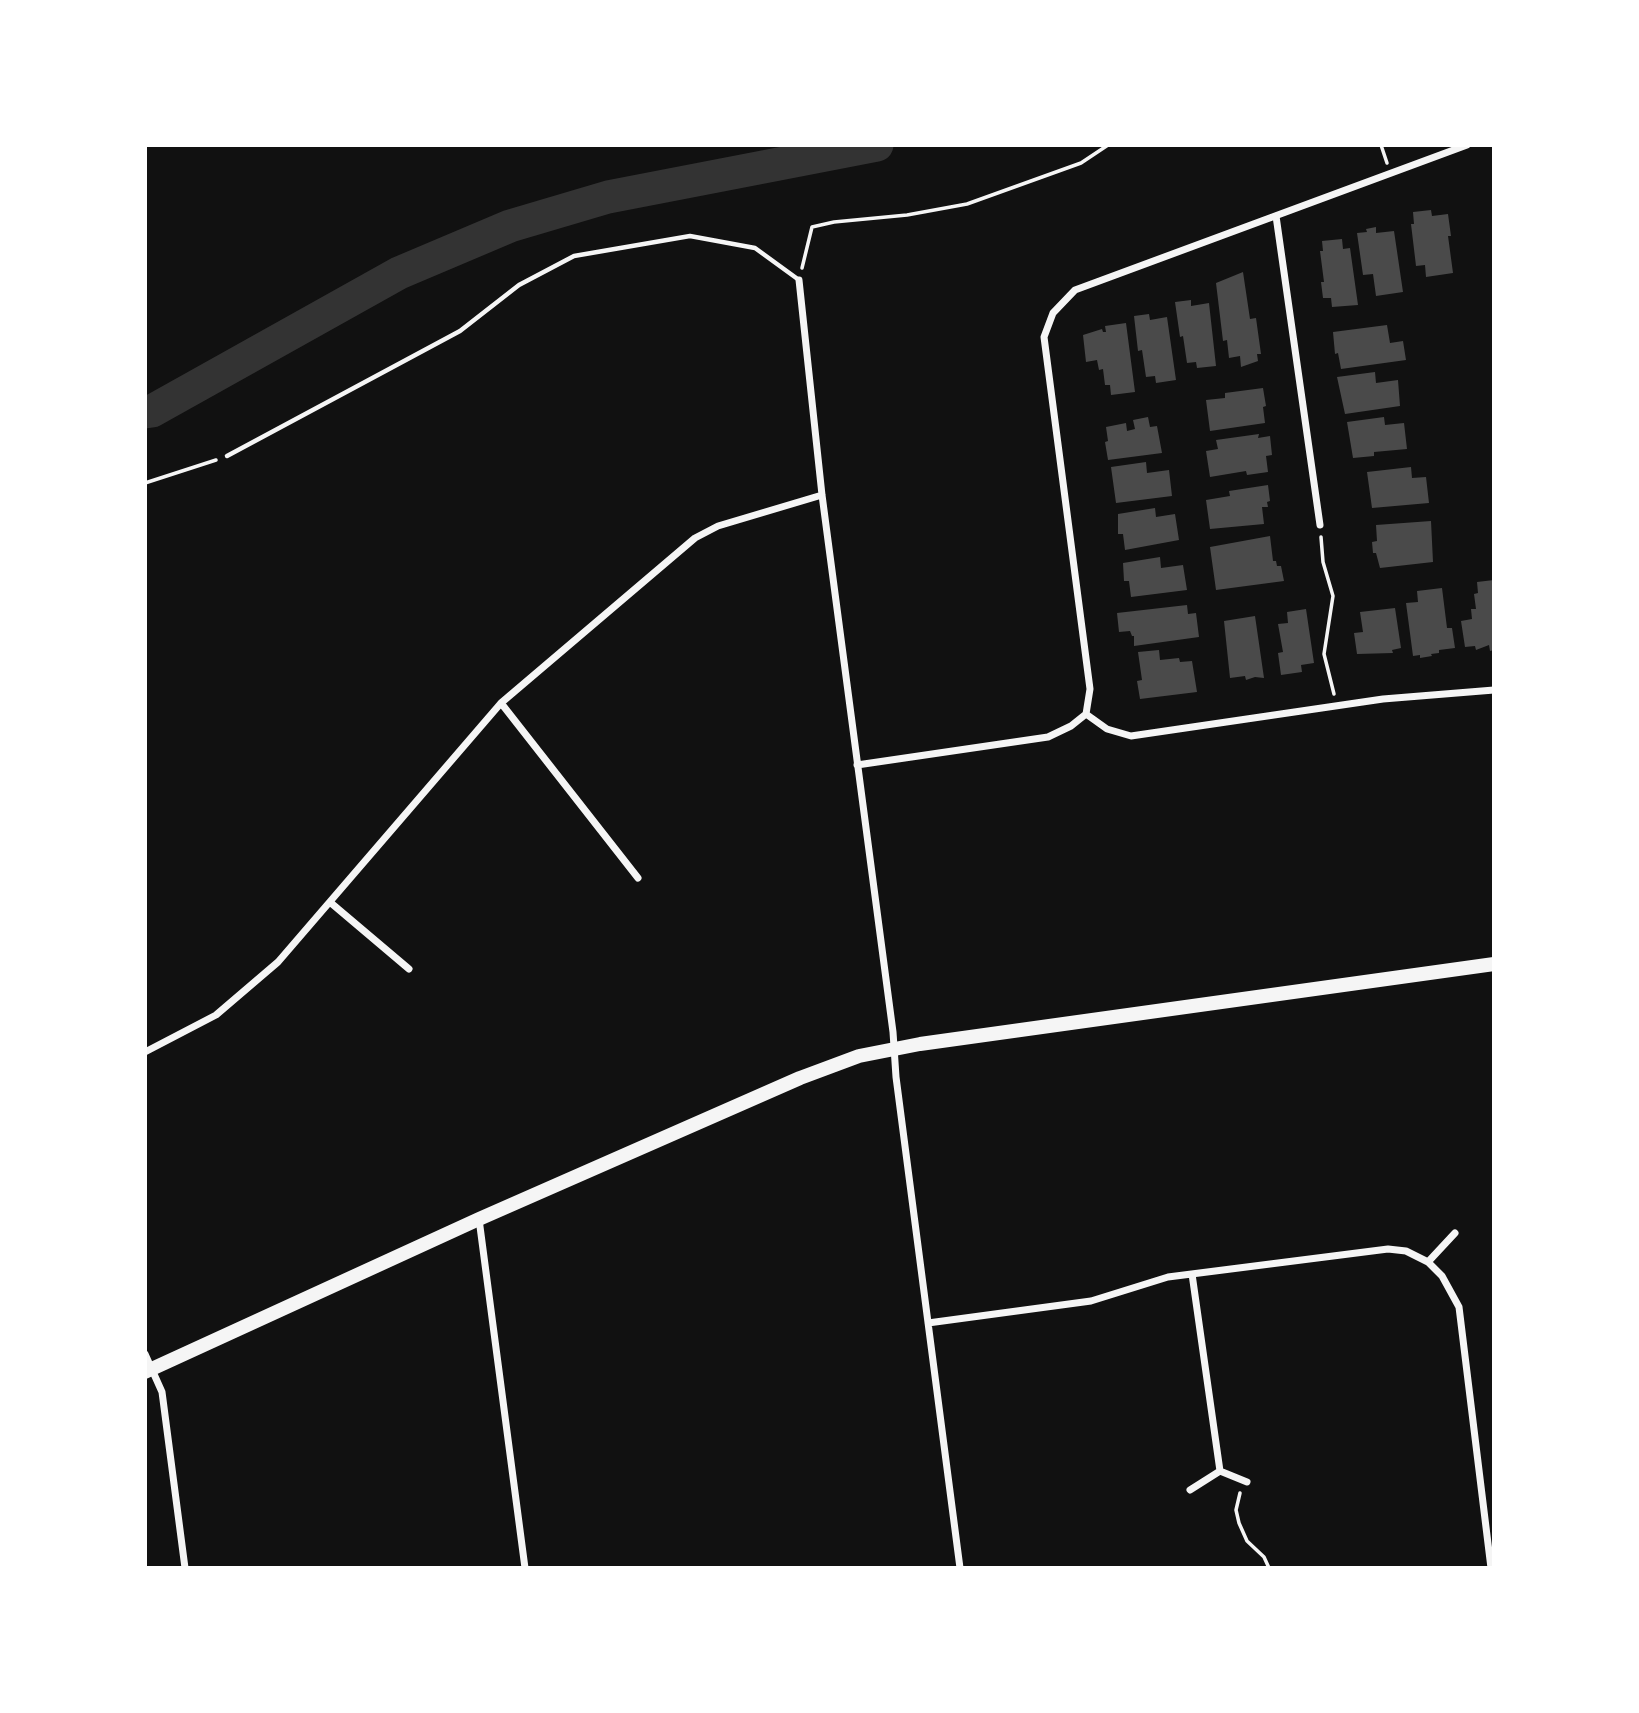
<!DOCTYPE html>
<style>
body{margin:0}
#map{position:relative;width:1639px;height:1713px;overflow:hidden;background:#111;font-family:"Source Sans 3",sans-serif}
canvas{display:block}
.frame{position:absolute;inset:0;border:147px solid #fff;pointer-events:none}
</style>
<div id="map">
<canvas width="1639" height="1713"></canvas>
<div class="frame"></div>
</div>
<script>
const g = document.querySelector('canvas').getContext('2d');
g.lineJoin = 'round';
const shape = rows => new Path2D(rows.map(r => 'M' + r).join(''));
function strokePath(path, color, width, dash) { g.strokeStyle = color; g.lineWidth = width; g.lineCap = dash ? 'butt' : 'round'; g.setLineDash(dash || []); g.stroke(path); }
function fillPath(path, color) { g.fillStyle = color; g.fill(path, 'evenodd'); }
const river = shape([
 [145,412,152,411,399,273,510,226,608,197,877,145]
]);
const building = shape([
 [1431,210,1432,216,1448,214,1451,236,1448,236,1453,273,1426,277,1425,265,1416,266,1411,224,1414,224,1413,212],
 [1376,227,1376,233,1394,231,1403,292,1376,296,1373,274,1363,275,1357,233,1367,232,1366,229],
 [1342,239,1343,249,1350,248,1358,305,1332,307,1331,298,1323,298,1321,282,1324,282,1320,251,1323,251,1322,241],
 [1243,272,1250,319,1256,318,1261,354,1257,354,1258,361,1241,367,1240,356,1229,358,1227,340,1223,341,1216,283],
 [1191,300,1191,306,1209,303,1216,366,1197,368,1196,362,1187,363,1183,336,1180,337,1175,302],
 [1149,314,1150,320,1167,317,1176,380,1156,383,1155,376,1146,377,1142,350,1138,351,1134,316],
 [1126,323,1135,392,1111,395,1110,385,1105,385,1103,369,1099,370,1097,360,1086,362,1083,335,1102,329,1103,332,1106,332,1105,326],
 [1387,325,1390,343,1403,341,1406,360,1341,369,1338,353,1335,354,1333,332],
 [1375,372,1376,383,1398,380,1400,406,1345,414,1337,377],
 [1263,388,1266,406,1263,407,1265,423,1210,431,1206,400,1225,398,1225,393],
 [1148,417,1150,427,1157,426,1162,453,1108,460,1105,442,1108,441,1106,427,1126,423,1127,431,1135,429,1133,420],
 [1384,417,1385,425,1404,423,1407,449,1374,452,1374,456,1353,458,1347,422],
 [1259,434,1258,438,1270,436,1272,455,1266,456,1268,472,1247,475,1246,471,1210,477,1206,451,1218,449,1216,440],
 [1146,462,1147,473,1169,470,1172,496,1116,503,1111,467],
 [1411,467,1412,478,1426,477,1429,503,1372,508,1367,472],
 [1268,485,1270,501,1267,502,1268,507,1262,507,1264,524,1210,529,1206,500,1230,496,1229,491],
 [1155,508,1156,517,1175,514,1179,540,1125,550,1123,534,1118,534,1118,514],
 [1431,521,1433,562,1380,568,1376,553,1373,553,1372,542,1377,541,1376,525],
 [1270,536,1273,561,1276,561,1277,566,1281,566,1284,581,1216,590,1210,547],
 [1160,557,1161,568,1183,565,1187,590,1131,597,1129,581,1124,581,1123,563],
 [1494,580,1494,650,1490,651,1489,645,1476,650,1475,646,1465,647,1461,621,1472,619,1471,609,1476,609,1474,594,1478,593,1477,582],
 [1442,588,1447,628,1452,628,1455,648,1439,650,1439,653,1431,654,1432,656,1420,658,1420,655,1413,656,1406,603,1418,602,1417,591],
 [1187,605,1188,614,1196,613,1199,637,1134,646,1134,636,1132,636,1130,631,1119,632,1117,613],
 [1395,608,1401,648,1392,650,1393,653,1357,654,1354,633,1363,632,1360,612],
 [1306,609,1314,663,1301,665,1302,672,1281,675,1278,653,1283,652,1278,624,1288,623,1287,612],
 [1255,616,1264,678,1255,677,1246,680,1245,676,1230,678,1224,621],
 [1159,650,1160,660,1179,658,1180,662,1192,661,1197,692,1140,699,1137,681,1142,680,1138,652]
]);
const path = shape([
 [1381,145,1387,163],
 [802,268,812,227,834,222,907,215,967,204,1081,163,1108,145],
 [145,483,216,460],
 [1321,537,1323,562,1333,596,1324,654,1334,694],
 [1240,1493,1236,1510,1239,1523,1247,1541,1264,1557,1269,1568]
]);
const service = shape([
 [227,456,460,331,519,285,574,256,690,236,755,248,799,280]
]);
const minor = shape([
 [1276,216,1320,525],
 [799,280,822,495,893,1032,896,1077,960,1568],
 [501,703,638,878],
 [1086,714,1107,729,1131,736,1383,699,1494,690],
 [857,765,1048,737,1071,726,1086,714,1090,689,1044,337,1053,313,1075,290,1467,145],
 [331,903,409,969],
 [145,1052,216,1015,278,962,501,703,695,538,718,526,822,495],
 [479,1219,525,1568],
 [1428,1262,1455,1233],
 [1192,1274,1220,1471],
 [928,1323,1091,1301,1168,1277,1388,1249,1406,1251,1428,1262,1442,1276,1459,1307,1491,1568],
 [145,1354,162,1392,185,1568],
 [1190,1490,1220,1471,1247,1482]
]);
const secondary = shape([
 [145,1372,479,1219,800,1078,859,1056,920,1044,1494,964]
]);
strokePath(river, '#333', 33);
fillPath(building, '#4a4a4a');
strokePath(path, '#f5f5f5', 3.5);
strokePath(service, '#f5f5f5', 4.5);
strokePath(minor, '#f5f5f5', 7);
strokePath(secondary, '#f5f5f5', 14);
</script>
